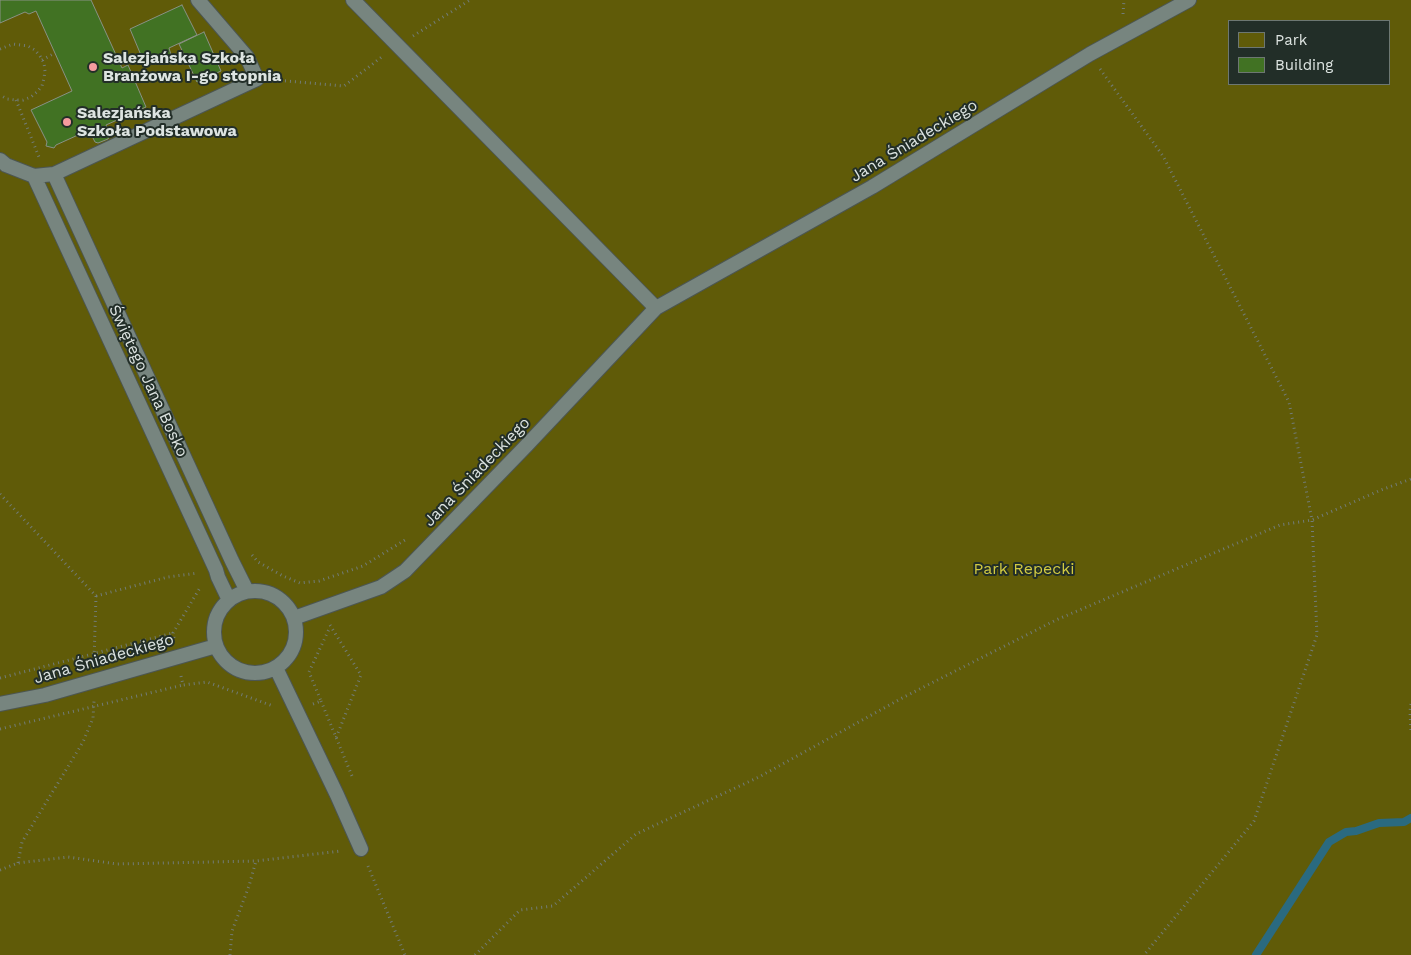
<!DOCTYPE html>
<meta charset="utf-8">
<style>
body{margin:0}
#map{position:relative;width:1411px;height:955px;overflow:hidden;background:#2c3832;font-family:"Work Sans",sans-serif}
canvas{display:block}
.legend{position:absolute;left:1228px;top:20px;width:162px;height:65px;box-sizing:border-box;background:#222e28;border:1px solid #6d7772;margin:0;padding:6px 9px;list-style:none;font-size:15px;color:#dde4e1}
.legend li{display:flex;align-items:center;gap:10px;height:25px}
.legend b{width:25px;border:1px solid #6d7772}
</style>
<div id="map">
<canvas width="1411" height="955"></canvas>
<ul class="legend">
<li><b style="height:14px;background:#605b08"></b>Park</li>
<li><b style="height:14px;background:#417223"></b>Building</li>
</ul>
</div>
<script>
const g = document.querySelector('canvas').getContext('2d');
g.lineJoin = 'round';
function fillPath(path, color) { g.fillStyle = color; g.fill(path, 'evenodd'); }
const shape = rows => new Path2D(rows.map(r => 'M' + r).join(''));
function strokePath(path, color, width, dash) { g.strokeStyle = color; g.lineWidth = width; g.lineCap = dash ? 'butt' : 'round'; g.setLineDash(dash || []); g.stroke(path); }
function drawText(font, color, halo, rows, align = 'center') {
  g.font = font + ' "Work Sans",sans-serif'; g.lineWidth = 4; g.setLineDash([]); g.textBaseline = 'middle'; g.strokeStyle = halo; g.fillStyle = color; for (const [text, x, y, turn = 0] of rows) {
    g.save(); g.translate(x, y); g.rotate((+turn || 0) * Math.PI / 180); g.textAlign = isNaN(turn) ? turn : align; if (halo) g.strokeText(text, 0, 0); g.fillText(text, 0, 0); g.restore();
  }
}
const green = shape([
 [0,0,1411,0,1411,955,0,955],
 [1230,21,1390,21,1390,84,1230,84]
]);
const stream = shape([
 [1256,955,1329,842,1346,832,1356,831,1379,823,1404,822,1411,818]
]);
const building = shape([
 [0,0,91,0,122,68,128,65,146,107,106,125,110,135,108,139,98,143,95,142,89,130,56,145,54,148,46,146,47,142,31,110,72,91,36,11,29,14,25,12,0,23,0,0],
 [182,5,197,35,169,48,171,55,158,61,155,55,143,60,130,29,182,5],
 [204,32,221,71,197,82,179,44,204,32]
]);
const path = shape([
 [1123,14,1124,0],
 [413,36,470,0],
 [0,49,13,44,28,46,35,50,40,56,44,63,45,71,44,78,42,86,37,92,31,97,23,100,16,100,7,99,0,95],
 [42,60,55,53],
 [1100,69,1163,156,1289,402,1312,520,1317,635,1254,821,1144,955],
 [275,80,344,86,383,56],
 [16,100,39,157],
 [0,494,96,596,94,661],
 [252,555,258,562,283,576,300,583,319,581,363,566,405,540],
 [96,596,168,577,198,573],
 [330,625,361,675,336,738],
 [174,638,173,633,201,586],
 [181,676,183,685,207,682,273,706],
 [0,678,173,633],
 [321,701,352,776],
 [313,704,321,701,309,672,330,627],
 [1411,704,1410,711,1411,732],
 [0,729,183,685],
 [18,863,22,842,83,742,93,718,94,701],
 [368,866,405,955],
 [0,870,18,863,68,857,117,864,256,861,341,851],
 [230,955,232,931,249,886,256,861],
 [475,955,520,910,553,906,636,834,759,777,904,697,1056,620,1280,525,1312,520,1381,490,1411,479]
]);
const service = shape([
 [353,0,656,308],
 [0,160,6,165,34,176,54,174,257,79,247,57,198,0],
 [54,174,232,561,247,591],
 [34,176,216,570,218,577,229,600],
 '214 632a41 41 0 1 1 82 0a41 41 0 1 1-82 0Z',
 [294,618,381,587,405,571,527,445,656,308,872,187,1090,54,1189,0],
 [276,668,337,795,361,849],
 [0,704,45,695,216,646]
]);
const markers = [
 [93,67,5,"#f59b9e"],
 [67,122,5,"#f59b9e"]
];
const poiNames = [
 ["Salezjańska Szkoła",103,58],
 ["Branżowa I-go stopnia",103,76],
 ["Salezjańska",77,113],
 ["Szkoła Podstawowa",77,131]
];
const streetNames = [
 ["Jana Śniadeckiego",914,141,-31],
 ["Świętego Jana Bosko",148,381,65],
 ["Jana Śniadeckiego",477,472,-46],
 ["Jana Śniadeckiego",104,659,-16]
];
const parkNames = [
 ["Park Repecki",1024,569]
];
fillPath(green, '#605b08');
strokePath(stream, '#2a6a80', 8);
fillPath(building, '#417223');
strokePath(building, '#899185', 1);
strokePath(service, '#4c5652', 16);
strokePath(path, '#727c77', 3, [1, 4]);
strokePath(service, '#77857f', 14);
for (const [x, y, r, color] of markers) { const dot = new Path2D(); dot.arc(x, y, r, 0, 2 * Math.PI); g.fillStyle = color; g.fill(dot); strokePath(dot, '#222e28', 2); }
drawText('bold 16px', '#dde4e1', '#222e28', poiNames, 'left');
drawText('16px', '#dde4e1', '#222e28', streetNames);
drawText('16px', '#d1ca42', '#222e28', parkNames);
</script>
